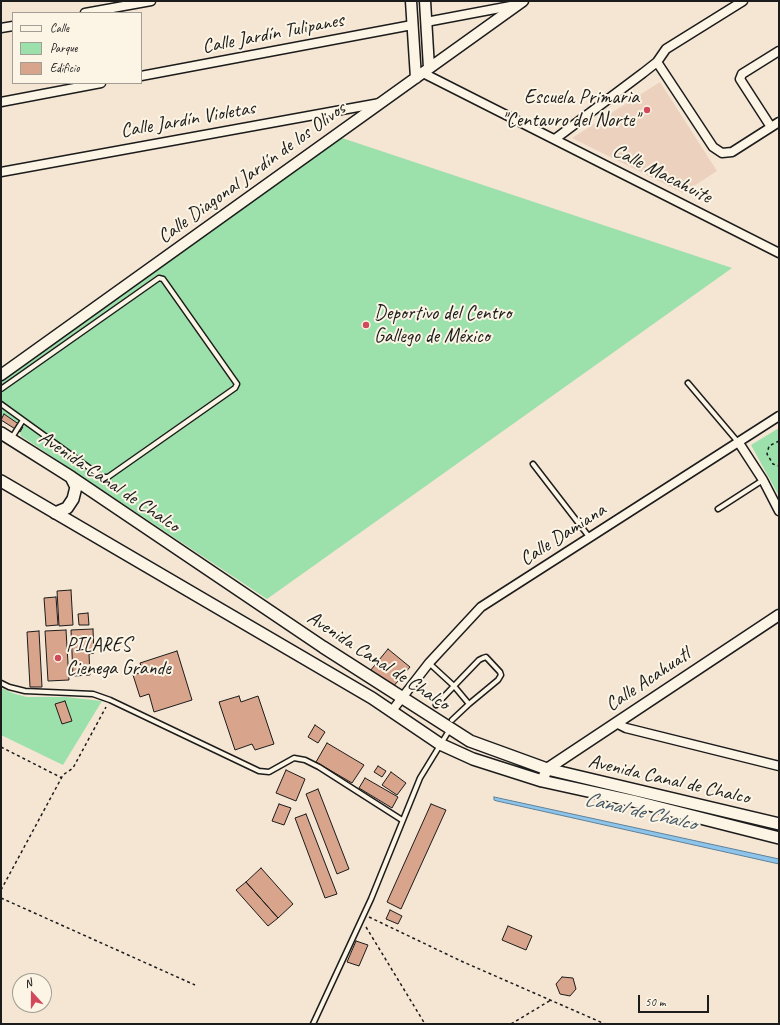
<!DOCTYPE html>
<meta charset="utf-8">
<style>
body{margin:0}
#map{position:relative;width:780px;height:1025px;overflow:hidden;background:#f5e5d3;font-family:Caveat,sans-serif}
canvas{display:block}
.frame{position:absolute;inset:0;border:2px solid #1c1c1c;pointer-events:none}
.legend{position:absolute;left:12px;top:12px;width:130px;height:72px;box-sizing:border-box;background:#fcf5e5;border:1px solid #a29e95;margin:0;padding:5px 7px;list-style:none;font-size:12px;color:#1c1c1c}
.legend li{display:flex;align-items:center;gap:8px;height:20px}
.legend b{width:20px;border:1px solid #a29e95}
.north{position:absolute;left:12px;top:973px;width:40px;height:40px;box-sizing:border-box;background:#fcf5e5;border:1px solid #a29e95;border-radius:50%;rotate:339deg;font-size:11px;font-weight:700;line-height:16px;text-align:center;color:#1c1c1c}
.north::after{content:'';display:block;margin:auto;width:14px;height:18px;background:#d1495b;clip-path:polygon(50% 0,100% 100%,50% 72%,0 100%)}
.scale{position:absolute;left:638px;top:995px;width:71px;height:18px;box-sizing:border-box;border:2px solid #1c1c1c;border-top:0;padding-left:5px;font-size:12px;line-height:14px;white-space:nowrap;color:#1c1c1c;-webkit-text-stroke:3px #fcf5e5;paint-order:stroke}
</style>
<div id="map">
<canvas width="780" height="1025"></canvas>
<div class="frame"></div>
<ul class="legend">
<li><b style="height:5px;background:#fcf5e5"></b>Calle</li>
<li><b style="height:11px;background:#9ce0ab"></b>Parque</li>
<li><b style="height:11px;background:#d8a48c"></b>Edificio</li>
</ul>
<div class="north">N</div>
<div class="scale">50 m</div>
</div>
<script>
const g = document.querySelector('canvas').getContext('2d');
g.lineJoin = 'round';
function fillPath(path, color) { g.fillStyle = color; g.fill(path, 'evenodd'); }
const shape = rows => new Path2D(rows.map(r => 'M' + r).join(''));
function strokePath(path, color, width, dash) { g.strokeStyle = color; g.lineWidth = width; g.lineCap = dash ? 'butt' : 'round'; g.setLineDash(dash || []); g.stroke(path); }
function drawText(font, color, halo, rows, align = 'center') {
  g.font = font + ' Caveat,sans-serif'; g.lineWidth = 4; g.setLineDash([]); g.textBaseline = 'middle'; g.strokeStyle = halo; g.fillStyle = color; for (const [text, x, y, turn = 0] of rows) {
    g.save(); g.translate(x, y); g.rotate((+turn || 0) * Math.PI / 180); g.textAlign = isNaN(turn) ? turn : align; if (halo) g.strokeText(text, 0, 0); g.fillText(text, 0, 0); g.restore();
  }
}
const built = shape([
 [660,82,717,171,683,193,572,138]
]);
const green = shape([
 [342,138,732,268,267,599,21,436,20,432,1,420,1,382],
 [779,428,779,496,751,445],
 [1,688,15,694,27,697,66,697,102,701,63,765,1,735]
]);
const water = shape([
 [494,797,779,859,779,864,497,801,494,800,494,797]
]);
const building = shape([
 [4,414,23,427,20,432,1,420,4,414],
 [71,590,73,625,59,626,57,591,71,590],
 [56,597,58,625,46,626,44,598,56,597],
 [88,613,89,625,79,625,78,614,88,613],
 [93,629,94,653,89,654,90,675,73,676,71,630,93,629],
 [66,630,69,680,48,681,45,631,66,630],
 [39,631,42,687,30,687,27,632,39,631],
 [388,649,410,667,392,688,370,671,388,649],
 [177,651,192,700,154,712,149,694,140,697,133,675,143,672,140,663,177,651],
 [239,696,241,702,258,696,274,744,255,750,252,744,235,750,219,702,239,696],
 [65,701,72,721,62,724,55,704,65,701],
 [315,725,325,732,318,743,308,737,315,725],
 [327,743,364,765,352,783,316,762,327,743],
 [378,766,386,771,382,777,374,772,378,766],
 [286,770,305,779,296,801,276,793,286,770],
 [391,772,406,783,397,795,382,785,391,772],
 [365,778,398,797,392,808,359,788,365,778],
 [318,789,349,869,337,874,306,794,318,789],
 [279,804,291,808,284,825,272,821,279,804],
 [431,804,446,810,401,909,387,902,431,804],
 [306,814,337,894,325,898,295,818,306,814],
 [261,868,293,904,278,918,246,882,261,868],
 [246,882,278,918,268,926,236,890,246,882],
 [390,910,402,916,398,924,386,919,390,910],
 [508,926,532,936,526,950,502,940,508,926],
 [356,941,368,945,359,966,347,962,356,941],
 [562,977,573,978,576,989,570,996,560,994,556,984,562,977]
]);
const path = shape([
 [779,441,769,446,767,454,773,464,779,466],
 [1,747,62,778],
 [1,890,63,775,73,768,106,707],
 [1,898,195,985],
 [369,917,461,961,605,1024],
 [366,927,425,1024],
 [511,1024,551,1000]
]);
const service = shape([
 [688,383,738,442],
 [1,389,159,278,163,279,237,384,235,388,108,477,102,477,1,404],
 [11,439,23,420],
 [533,464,590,538],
 [718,509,763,480],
 [429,663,454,686,469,704,498,680,501,675,500,672,486,657,483,658,479,660,454,686,436,705],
 [1,683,9,687,25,691,93,694,110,700,259,771,269,772,294,758,305,760,319,767,402,820],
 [452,720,469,704],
 [313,1024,371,899,420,778,450,729]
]);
const minor = shape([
 [85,13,151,1],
 [426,22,516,5],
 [1,28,13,26],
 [657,62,713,147,722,153,732,152,779,122],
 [423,73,779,253],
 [141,76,412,25],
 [1,102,101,83],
 [771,127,740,79,742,74,779,51],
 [555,139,643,73,657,62,666,49,743,1],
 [1,172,380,103],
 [739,443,763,480,779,511],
 [391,712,429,663,481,607,779,416],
 [616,723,626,728,779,766]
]);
const tertiary = shape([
 [411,1,416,78],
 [425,1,429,68],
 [1,375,523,1],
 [542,781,547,769,779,615]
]);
const secondary = shape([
 [1,433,71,477,323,647,470,741,547,769,779,824],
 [1,481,372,698,440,744,473,759,542,781,633,801,779,838],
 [55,513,67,508,73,499,76,487,71,477]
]);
const markers = [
 [647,110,4,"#d1495b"],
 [366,325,4,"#d1495b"],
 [58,658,4,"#d1495b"]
];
const streetNames = [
 ["Calle Jardín Tulipanes",273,34,-11],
 ["Calle Jardín Violetas",188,120,-10],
 ["Calle Diagonal Jardín de los Olivos",252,173,-36],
 ["Calle Macahuite",662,174,27],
 ["Avenida Canal de Chalco",109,482,34],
 ["Calle Damiana",563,535,-33],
 ["Avenida Canal de Chalco",378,661,33],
 ["Calle Acahuatl",648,680,-34],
 ["Avenida Canal de Chalco",669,780,13]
];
const poiNames = [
 ["Escuela Primaria",639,98,"right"],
 ["\"Centauro del Norte\"",639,121,"right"],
 ["Deportivo del Centro",374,314],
 ["Gallego de México",374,337],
 ["PILARES",66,646],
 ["Cienega Grande",66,669]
];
const waterNames = [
 ["Canal de Chalco",640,812,13]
];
fillPath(built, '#ecd2be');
fillPath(green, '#9ce0ab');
fillPath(water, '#8dc4eb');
strokePath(water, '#608198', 1);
fillPath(building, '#d8a48c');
strokePath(building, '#1c1c1c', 1);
strokePath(service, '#1c1c1c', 7);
strokePath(minor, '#1c1c1c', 11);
strokePath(tertiary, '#1c1c1c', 13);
strokePath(secondary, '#1c1c1c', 14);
strokePath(path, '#1c1c1c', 1.5, [3, 3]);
strokePath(service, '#fcf5e5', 4);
strokePath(minor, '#fcf5e5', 8);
strokePath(tertiary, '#fcf5e5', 10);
strokePath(secondary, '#fcf5e5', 11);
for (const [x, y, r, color] of markers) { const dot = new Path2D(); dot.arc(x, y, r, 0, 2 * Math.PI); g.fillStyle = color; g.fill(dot); strokePath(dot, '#fcf5e5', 1.5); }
drawText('20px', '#1c1c1c', '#fcf5e5', streetNames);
drawText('20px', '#1c1c1c', '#fcf5e5', poiNames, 'left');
drawText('italic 21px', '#445764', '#fcf5e5', waterNames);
</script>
